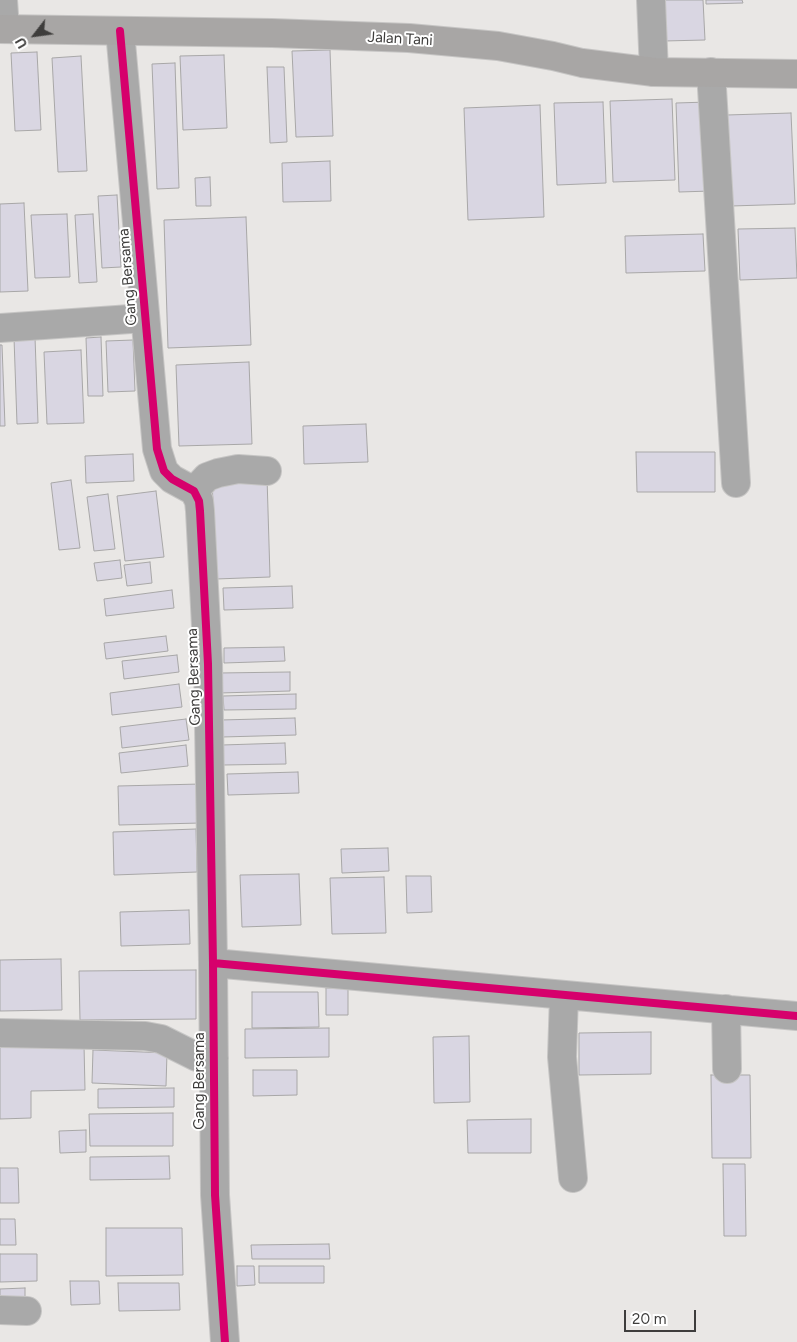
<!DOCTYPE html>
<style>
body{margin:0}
#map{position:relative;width:797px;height:1342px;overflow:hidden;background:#e9e7e5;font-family:Figtree,sans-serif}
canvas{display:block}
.north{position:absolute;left:10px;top:10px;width:50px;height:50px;-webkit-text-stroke:4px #fff;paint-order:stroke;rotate:240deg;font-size:14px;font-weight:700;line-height:20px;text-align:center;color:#3e3d3c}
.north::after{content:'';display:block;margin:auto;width:18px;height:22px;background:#3e3d3c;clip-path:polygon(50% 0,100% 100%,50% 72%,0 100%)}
.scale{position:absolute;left:624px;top:1310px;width:72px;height:22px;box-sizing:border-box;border:2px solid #3e3d3c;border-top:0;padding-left:6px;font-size:15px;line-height:18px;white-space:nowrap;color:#3e3d3c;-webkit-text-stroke:4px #fff;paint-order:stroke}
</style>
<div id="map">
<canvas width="797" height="1342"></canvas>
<div class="north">U</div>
<div class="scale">20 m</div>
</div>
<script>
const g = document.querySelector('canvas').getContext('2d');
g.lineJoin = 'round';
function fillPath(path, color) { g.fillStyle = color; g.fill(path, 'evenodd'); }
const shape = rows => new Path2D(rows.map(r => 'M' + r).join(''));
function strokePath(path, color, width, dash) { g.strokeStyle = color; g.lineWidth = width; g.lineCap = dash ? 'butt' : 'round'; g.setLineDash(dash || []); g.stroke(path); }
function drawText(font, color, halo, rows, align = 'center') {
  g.font = font + ' Figtree,sans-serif'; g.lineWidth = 4; g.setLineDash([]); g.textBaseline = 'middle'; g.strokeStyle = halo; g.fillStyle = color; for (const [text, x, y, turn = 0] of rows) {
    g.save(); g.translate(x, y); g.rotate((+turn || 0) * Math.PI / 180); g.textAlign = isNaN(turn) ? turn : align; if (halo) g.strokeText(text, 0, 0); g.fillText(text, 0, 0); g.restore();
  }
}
const building = shape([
 [662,0,703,0,705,40,664,41,662,0],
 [706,0,742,0,743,3,706,4,706,0],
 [330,50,333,136,296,137,292,51,330,50],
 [37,52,41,130,15,131,11,53,37,52],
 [224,55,227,128,183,130,180,56,224,55],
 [81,56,87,171,58,172,52,58,81,56],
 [175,63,179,188,157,189,152,64,175,63],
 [267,67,284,67,287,142,270,143,267,67],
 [672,99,675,180,613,182,610,101,672,99],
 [603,102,606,183,557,185,554,103,603,102],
 [708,102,711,191,679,192,676,103,708,102],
 [540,105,544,217,468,220,464,108,540,105],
 [791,113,795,204,731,206,727,115,791,113],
 [330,161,331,201,283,202,282,163,330,161],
 [210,177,211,206,196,206,195,178,210,177],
 [117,195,121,267,102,268,98,196,117,195],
 [24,203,28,291,0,292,0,204,24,203],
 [67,214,70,277,35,278,31,215,67,214],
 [93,214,97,282,79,283,75,215,93,214],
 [246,217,251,345,168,348,164,220,246,217],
 [795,228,797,278,740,280,738,229,795,228],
 [703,234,705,271,626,273,625,236,703,234],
 [35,337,38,423,17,424,14,338,35,337],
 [101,337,103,396,88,396,86,338,101,337],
 [133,340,135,391,108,392,106,341,133,340],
 [0,345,2,345,5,426,0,426,0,345],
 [81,350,84,423,47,424,44,352,81,350],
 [249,362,252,444,179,446,176,365,249,362],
 [366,424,368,462,304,464,303,426,366,424],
 [636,452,715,452,715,492,637,492,636,452],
 [133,454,134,481,86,483,85,456,133,454],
 [267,477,270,577,216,579,212,479,267,477],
 [71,480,80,548,59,550,51,483,71,480],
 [156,491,164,557,125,561,117,496,156,491],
 [108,494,115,549,94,551,87,497,108,494],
 [120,560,122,578,97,581,94,563,120,560],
 [150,562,152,583,127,586,124,565,150,562],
 [292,586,293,608,224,610,223,588,292,586],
 [172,590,174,608,106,616,104,599,172,590],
 [166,636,168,651,106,659,104,643,166,636],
 [284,647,285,661,224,663,224,648,284,647],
 [177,655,179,672,124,679,122,661,177,655],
 [290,672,290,691,219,693,219,673,290,672],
 [179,684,182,707,112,715,110,693,179,684],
 [296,694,296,709,224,710,223,696,296,694],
 [295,718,296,735,222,737,221,720,295,718],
 [186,719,189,740,122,748,120,727,186,719],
 [285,743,286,764,223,765,222,745,285,743],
 [186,745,188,766,121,773,119,753,186,745],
 [298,772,299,793,228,795,227,774,298,772],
 [201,784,201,823,119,825,118,786,201,784],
 [196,829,197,872,114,875,113,832,196,829],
 [388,848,389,871,342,873,341,849,388,848],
 [299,874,301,925,242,927,240,875,299,874],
 [406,876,431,876,432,912,407,913,406,876],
 [384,877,386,933,332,934,330,878,384,877],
 [189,910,190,944,121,946,120,912,189,910],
 [61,959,62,1010,0,1011,0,960,61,959],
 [196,970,196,1019,80,1020,79,971,196,970],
 [326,988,348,988,348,1015,326,1015,326,988],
 [252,992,318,992,319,1027,252,1028,252,992],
 [329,1028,329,1057,245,1058,245,1029,329,1028],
 [651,1032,651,1074,579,1075,579,1033,651,1032],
 [469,1036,470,1102,434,1103,433,1037,469,1036],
 [0,1045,84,1045,85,1090,31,1091,31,1118,0,1119,0,1045],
 [93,1050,167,1053,166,1086,92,1083,93,1050],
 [253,1070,297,1070,297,1095,253,1096,253,1070],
 [711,1075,750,1075,751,1158,712,1158,711,1075],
 [174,1088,174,1107,98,1108,98,1089,174,1088],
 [173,1113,173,1146,90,1146,89,1114,173,1113],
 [531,1119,531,1153,468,1153,467,1120,531,1119],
 [86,1130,86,1152,60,1153,59,1131,86,1130],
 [169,1156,170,1179,90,1180,90,1157,169,1156],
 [723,1164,745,1164,746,1236,724,1236,723,1164],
 [0,1168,18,1168,19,1203,0,1203,0,1168],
 [0,1219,15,1219,16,1245,0,1245,0,1219],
 [106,1228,182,1228,183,1275,106,1276,106,1228],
 [329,1244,330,1259,252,1259,251,1245,329,1244],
 [0,1254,37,1254,37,1281,0,1282,0,1254],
 [237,1266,254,1266,255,1285,237,1286,237,1266],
 [259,1266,324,1266,324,1283,259,1283,259,1266],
 [70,1281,99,1281,100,1304,71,1305,70,1281],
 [118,1283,179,1283,180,1310,119,1311,118,1283],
 [25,1288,25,1303,0,1303,0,1289,25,1288]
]);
const minor = shape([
 [3,0,5,29],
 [651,0,654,72],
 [120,31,157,449,164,471,172,479,194,491,199,501,200,511,208,664,213,963,215,1195,225,1342],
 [711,72,736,483],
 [0,328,145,318],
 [194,491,207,477,218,473,238,469,267,471],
 [213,963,797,1016],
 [564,995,562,1057,573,1178],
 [726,1009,727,1069],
 [0,1033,145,1036,161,1039,197,1057,214,1058],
 [0,1310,27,1311]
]);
const highway = shape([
 [0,29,272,33,409,38,498,46,553,56,582,63,654,72,797,74]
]);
const cycleway = shape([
 [120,31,157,449,164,471,172,479,194,491,199,501,200,511,208,664,213,963,215,1195,225,1342],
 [213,963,797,1016]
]);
const streetNames = [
 ["Jalan Tani",400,39,3],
 ["Gang Bersama",128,277,-95],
 ["Gang Bersama",194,677,-92],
 ["Gang Bersama",200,1081,-90]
];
fillPath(building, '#d9d6e2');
strokePath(building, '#a8a7a7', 1);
strokePath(minor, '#c6c5c4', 30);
strokePath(highway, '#c6c5c4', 30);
strokePath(minor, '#a9a9a9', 28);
strokePath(highway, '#a8a6a5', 28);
strokePath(cycleway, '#d6006c', 8);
drawText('15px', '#3e3d3c', '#fff', streetNames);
</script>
